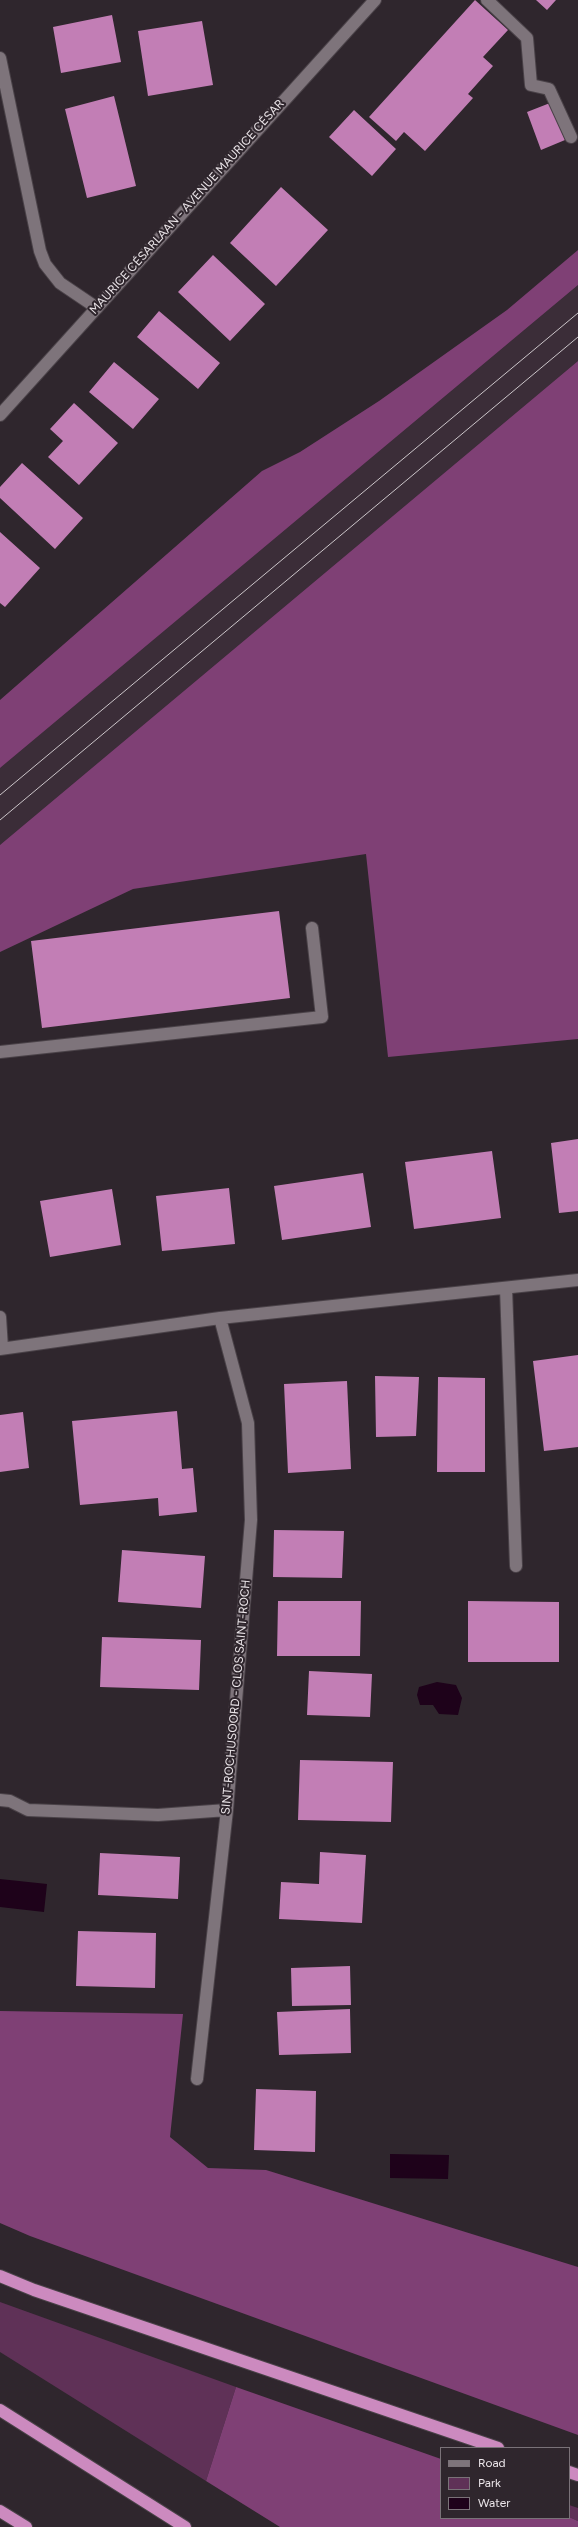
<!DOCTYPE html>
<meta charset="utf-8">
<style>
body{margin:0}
#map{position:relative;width:578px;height:2527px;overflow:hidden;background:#2f262d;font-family:Figtree,sans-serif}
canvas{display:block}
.legend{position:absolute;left:440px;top:2447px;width:130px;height:72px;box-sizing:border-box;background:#2f262d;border:1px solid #7a7278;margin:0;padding:5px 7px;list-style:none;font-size:12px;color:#ebe5e9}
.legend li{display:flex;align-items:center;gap:8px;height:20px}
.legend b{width:20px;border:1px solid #7a7278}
</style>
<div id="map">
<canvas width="578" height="2527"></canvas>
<ul class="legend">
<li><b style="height:5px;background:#7e747b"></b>Road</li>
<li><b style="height:11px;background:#5f3157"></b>Park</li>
<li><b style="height:11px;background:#1e021a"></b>Water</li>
</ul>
</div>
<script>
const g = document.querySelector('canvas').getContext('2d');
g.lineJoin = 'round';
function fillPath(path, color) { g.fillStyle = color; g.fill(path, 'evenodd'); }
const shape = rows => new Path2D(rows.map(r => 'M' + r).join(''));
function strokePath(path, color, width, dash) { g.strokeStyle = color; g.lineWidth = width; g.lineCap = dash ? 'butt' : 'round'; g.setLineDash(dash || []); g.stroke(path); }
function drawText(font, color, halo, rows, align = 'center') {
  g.font = font + ' Figtree,sans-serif'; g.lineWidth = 4; g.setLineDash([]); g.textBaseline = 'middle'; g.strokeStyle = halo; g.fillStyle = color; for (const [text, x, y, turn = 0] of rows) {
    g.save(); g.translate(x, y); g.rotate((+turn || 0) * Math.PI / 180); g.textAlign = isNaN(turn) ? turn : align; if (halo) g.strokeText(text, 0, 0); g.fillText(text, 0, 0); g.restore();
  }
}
const built = shape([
 [578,285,578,361,0,845,0,768]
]);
const green = shape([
 [0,2302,236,2387,206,2481,0,2352],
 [569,2505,578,2508,578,2521,569,2517]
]);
const forest = shape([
 [578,250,578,285,0,768,0,700,262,471,300,452,379,401,507,310],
 [578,361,578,1039,388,1057,366,854,133,889,0,952,0,845],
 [0,2011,183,2014,170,2137,208,2168,266,2170,578,2267,578,2435,30,2236,0,2223],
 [236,2387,441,2459,441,2518,569,2517,578,2521,578,2527,280,2527,206,2481]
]);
const water = shape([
 [437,1682,456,1685,462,1698,458,1715,439,1714,433,1705,420,1705,417,1695,419,1687],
 [0,1879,47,1884,44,1912,0,1907],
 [390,2154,449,2155,448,2179,390,2178]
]);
const building = shape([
 [475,0,508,30,483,57,493,66,468,94,473,98,425,151,404,132,396,141,369,117],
 [536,0,556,0,547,10],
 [112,15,121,62,61,73,53,27],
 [202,21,213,85,148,96,138,31],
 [114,96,136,186,87,198,65,109],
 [550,103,565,140,541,150,527,112],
 [354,110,396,149,372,176,329,137],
 [281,187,328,230,276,286,230,243],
 [213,255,265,304,230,341,178,292],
 [159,311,220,363,198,389,137,337],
 [114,362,159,399,133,429,89,392],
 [74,403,118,443,79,485,48,457,63,441,50,429],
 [22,463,83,518,55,549,0,498,0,487],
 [0,532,40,568,5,607,0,603],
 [279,911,290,998,42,1028,31,941],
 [578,1139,578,1211,559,1213,551,1143],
 [492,1151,501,1218,414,1229,405,1162],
 [363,1173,371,1227,282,1240,274,1186],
 [229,1188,235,1244,162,1251,156,1196],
 [112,1189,121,1245,50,1257,40,1201],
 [578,1355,578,1447,544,1451,533,1361],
 [375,1376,419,1377,416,1436,376,1437],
 [438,1377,485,1378,485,1472,437,1472],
 [347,1381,351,1469,288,1473,284,1384],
 [177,1411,182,1469,193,1468,197,1512,159,1516,158,1498,80,1505,72,1421],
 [23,1412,29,1468,0,1472,0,1415],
 [274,1530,344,1531,342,1578,273,1577],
 [122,1550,205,1556,201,1608,118,1602],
 [278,1601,361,1601,360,1656,277,1656],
 [468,1601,559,1602,559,1662,468,1662],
 [102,1637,201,1640,199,1690,100,1687],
 [309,1671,372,1674,370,1717,307,1715],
 [300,1760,393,1762,391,1822,298,1820],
 [320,1852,366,1855,362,1923,279,1919,281,1882,319,1884],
 [100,1853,180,1857,178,1899,98,1895],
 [78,1931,156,1933,155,1988,76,1986],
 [350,1966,351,2005,292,2006,291,1968],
 [350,2009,351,2053,279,2055,277,2012],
 [256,2089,316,2091,315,2152,254,2150]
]);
const minor = shape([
 [487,0,527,38,531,85,549,89,571,137],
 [0,58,40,251,45,264,60,283,97,308],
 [0,415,375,0],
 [0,1052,322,1017,312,928],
 [506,1288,516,1566],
 [0,1317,2,1348],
 [0,1349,220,1318,578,1280],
 [0,1800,10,1801,28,1810,158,1815,227,1810],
 [197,2079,227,1810,251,1520,248,1423,220,1318]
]);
const highway = shape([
 [0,2276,34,2290,498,2448],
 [0,2410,185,2527],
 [569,2472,578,2475],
 [0,2511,26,2527]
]);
const tram = shape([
 [0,795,578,313],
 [0,820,578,337]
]);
const streetNames = [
 ["MAURICE CÉSARLAAN - AVENUE MAURICE CÉSAR",187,207,-48],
 ["SINT-ROCHUSOORD - CLOS SAINT-ROCH",236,1697,-85]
];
fillPath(built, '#3b2d38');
fillPath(green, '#5f3157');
fillPath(forest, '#7f4075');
fillPath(water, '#1e021a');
fillPath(building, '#c27eb5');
strokePath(minor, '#4a4248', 14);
strokePath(highway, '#4a4248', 14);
strokePath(minor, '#7e747b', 12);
strokePath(highway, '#cc8abf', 12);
strokePath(tram, '#cbc5c9', 1);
drawText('12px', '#ebe5e9', '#2f262d', streetNames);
</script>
